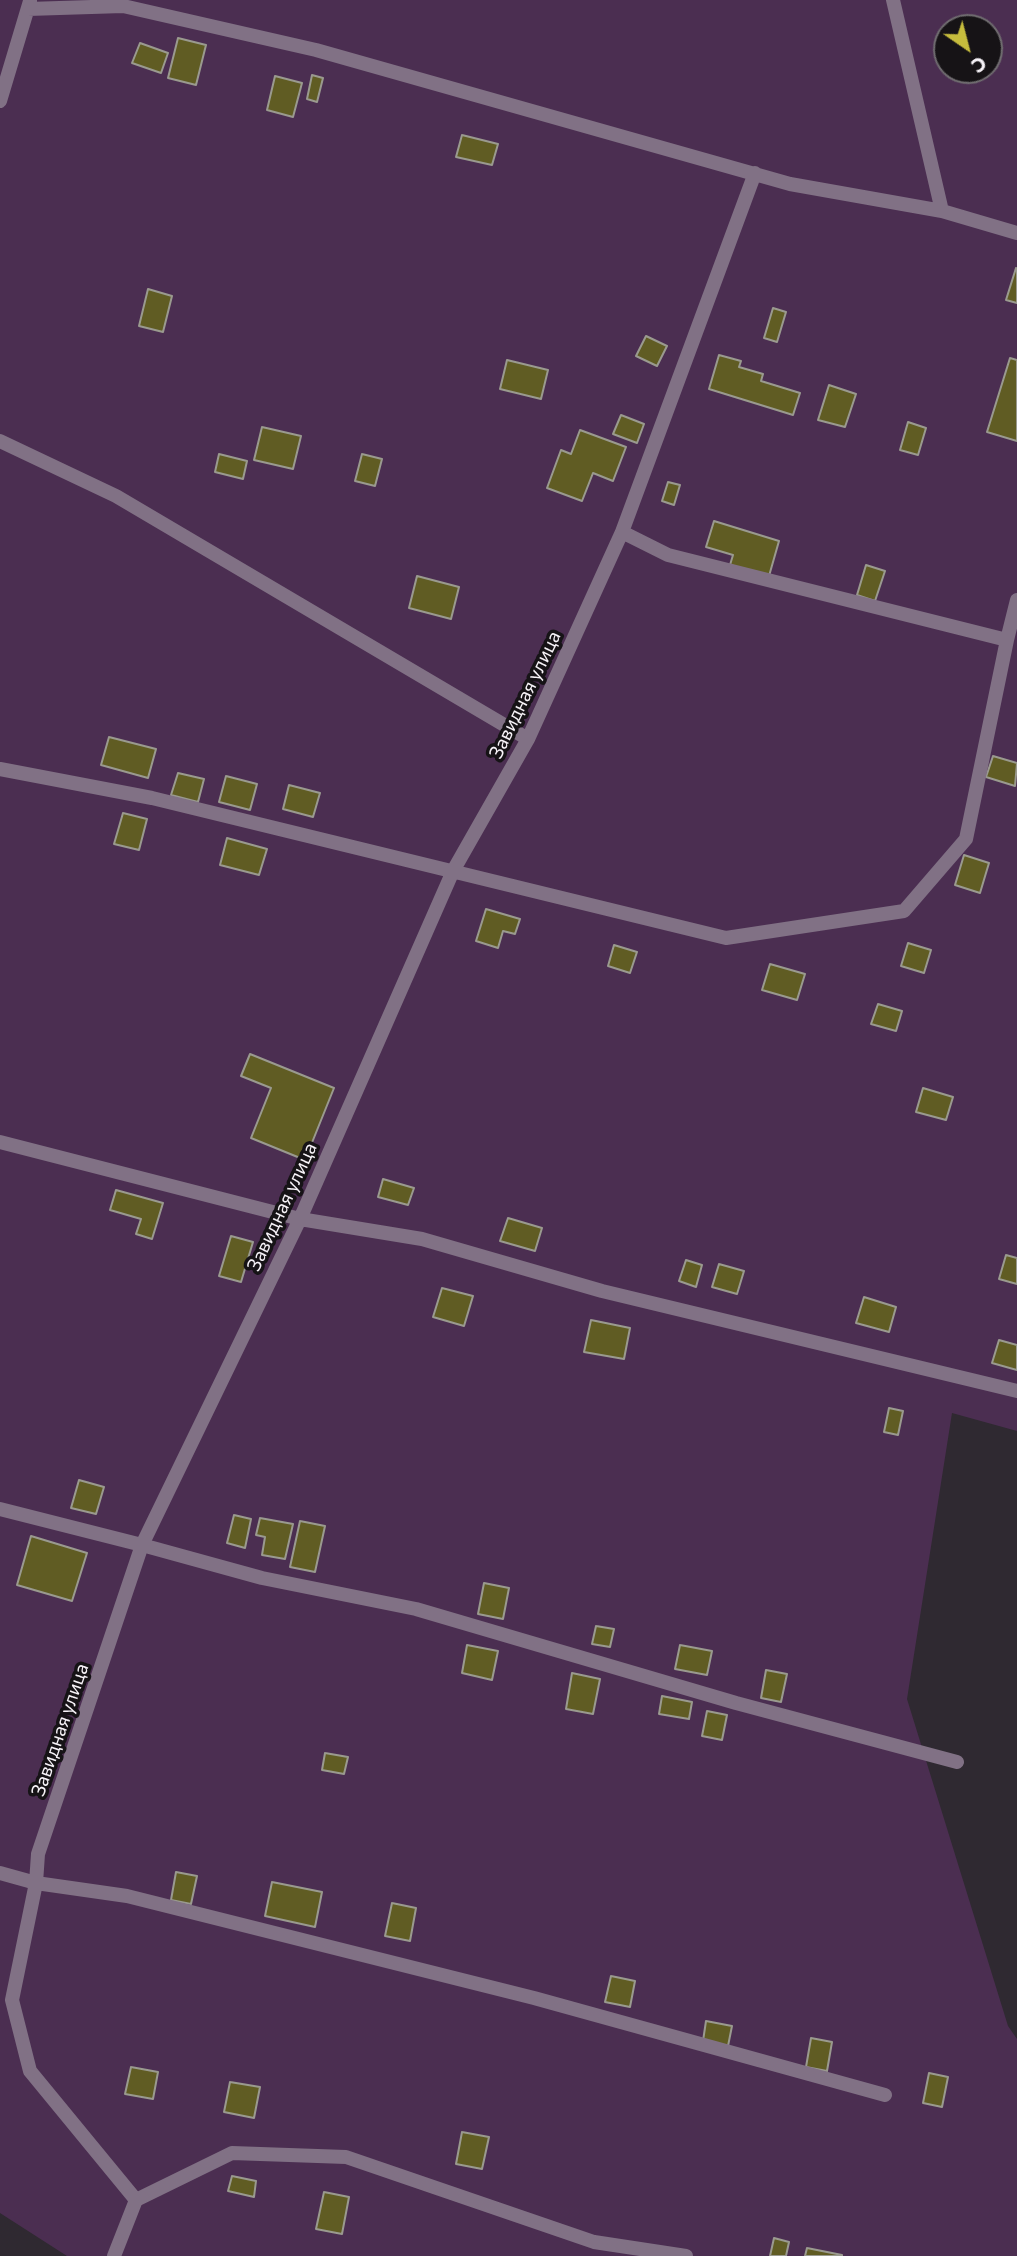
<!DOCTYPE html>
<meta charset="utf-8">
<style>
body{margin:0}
#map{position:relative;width:1017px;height:2256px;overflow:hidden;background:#2f2931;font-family:Commissioner,sans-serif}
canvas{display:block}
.north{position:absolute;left:933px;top:14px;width:70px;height:70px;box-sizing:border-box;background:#161316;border:2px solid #706d70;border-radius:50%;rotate:145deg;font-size:19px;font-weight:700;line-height:28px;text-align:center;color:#f7f3f8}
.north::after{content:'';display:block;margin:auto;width:24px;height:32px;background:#c6bc3d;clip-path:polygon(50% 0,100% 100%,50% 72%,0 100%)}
</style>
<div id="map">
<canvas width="1017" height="2256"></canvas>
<div class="north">С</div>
</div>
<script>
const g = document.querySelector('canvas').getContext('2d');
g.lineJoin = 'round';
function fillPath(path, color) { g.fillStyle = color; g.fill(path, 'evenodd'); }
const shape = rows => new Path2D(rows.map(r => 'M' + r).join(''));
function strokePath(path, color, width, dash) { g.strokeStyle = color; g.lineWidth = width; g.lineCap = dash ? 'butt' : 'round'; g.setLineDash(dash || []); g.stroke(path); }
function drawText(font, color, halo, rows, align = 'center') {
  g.font = font + ' Commissioner,sans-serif'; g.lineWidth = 7; g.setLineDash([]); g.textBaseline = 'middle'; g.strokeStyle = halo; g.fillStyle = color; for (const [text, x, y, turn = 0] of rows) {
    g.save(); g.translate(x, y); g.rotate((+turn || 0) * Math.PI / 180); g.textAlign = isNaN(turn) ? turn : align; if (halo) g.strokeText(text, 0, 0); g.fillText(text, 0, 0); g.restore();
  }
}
const green = shape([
 [0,0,1017,0,1017,1431,952,1413,907,1699,1008,2026,1017,2039,1017,2256,67,2256,0,2213],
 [947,28,989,28,989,70,947,70]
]);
const building = shape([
 [178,38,206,45,196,85,168,78,178,38],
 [140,43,168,53,161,73,132,63,140,43],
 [312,75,323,78,317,102,307,99,312,75],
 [275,76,302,83,293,117,267,110,275,76],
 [462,135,498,144,492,165,456,157,462,135],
 [1016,268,1017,269,1017,303,1006,300,1016,268],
 [148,289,172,296,163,332,139,326,148,289],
 [773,308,786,312,777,342,764,338,773,308],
 [646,336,667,346,657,366,636,356,646,336],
 [719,355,741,361,739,367,763,374,761,381,800,393,793,415,709,389,719,355],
 [1010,358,1017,360,1017,441,987,432,1010,358],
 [507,360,548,370,541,399,500,389,507,360],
 [829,385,856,394,845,427,818,420,829,385],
 [621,415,644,424,637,443,613,434,621,415],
 [908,422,926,428,918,455,900,450,908,422],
 [262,427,301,436,293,469,254,460,262,427],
 [580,430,626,447,613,481,593,473,582,501,547,488,561,450,571,454,580,430],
 [219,454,247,461,243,479,215,472,219,454],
 [362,454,382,459,375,486,355,481,362,454],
 [668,482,680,485,674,505,662,501,668,482],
 [714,521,779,541,769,576,730,565,733,555,706,547,714,521],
 [866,565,885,571,875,601,857,595,866,565],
 [417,576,459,587,451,619,409,608,417,576],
 [109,737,156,749,148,778,101,765,109,737],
 [993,756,1017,763,1015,786,986,777,993,756],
 [178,773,204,779,198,802,171,795,178,773],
 [226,776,257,784,250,810,219,802,226,776],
 [289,785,320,793,313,817,283,809,289,785],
 [123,813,147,819,139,850,114,844,123,813],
 [227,838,267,849,259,875,220,865,227,838],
 [964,855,989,863,980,893,955,885,964,855],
 [486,909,520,919,515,934,503,931,498,948,476,941,486,909],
 [908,943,931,950,924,973,901,966,908,943],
 [614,945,637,952,630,973,608,966,614,945],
 [770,964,805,974,797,1000,762,990,770,964],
 [878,1004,902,1011,896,1031,871,1024,878,1004],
 [250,1054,334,1088,305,1160,251,1138,271,1088,241,1076,250,1054],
 [923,1088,953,1097,946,1120,916,1112,923,1088],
 [383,1179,414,1188,408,1205,378,1197,383,1179],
 [116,1190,163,1203,152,1239,136,1234,141,1219,110,1210,116,1190],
 [508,1218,542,1228,535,1251,500,1241,508,1218],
 [231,1236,253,1242,241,1282,219,1276,231,1236],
 [1006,1255,1017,1258,1017,1284,999,1279,1006,1255],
 [686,1260,702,1265,696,1287,679,1281,686,1260],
 [719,1264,744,1271,737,1294,712,1287,719,1264],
 [442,1288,473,1296,464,1326,433,1317,442,1288],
 [864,1297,896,1307,889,1332,856,1323,864,1297],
 [591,1320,630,1328,624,1359,584,1352,591,1320],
 [999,1340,1017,1345,1017,1370,992,1363,999,1340],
 [889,1408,903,1411,898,1435,884,1432,889,1408],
 [79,1480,104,1487,96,1514,71,1508,79,1480],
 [234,1515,251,1519,245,1548,227,1543,234,1515],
 [260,1518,293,1524,285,1559,262,1555,265,1537,256,1535,260,1518],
 [300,1521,325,1526,315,1572,290,1567,300,1521],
 [31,1536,87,1553,72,1601,17,1585,31,1536],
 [484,1583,509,1588,503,1619,478,1614,484,1583],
 [596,1626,614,1629,610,1647,592,1644,596,1626],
 [467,1645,498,1651,492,1680,462,1673,467,1645],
 [680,1645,712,1651,707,1675,675,1669,680,1645],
 [766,1670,787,1674,781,1702,761,1698,766,1670],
 [572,1673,600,1679,593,1714,566,1709,572,1673],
 [662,1696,692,1702,689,1719,659,1714,662,1696],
 [707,1711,727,1715,722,1740,702,1736,707,1711],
 [325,1753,348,1757,344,1774,322,1770,325,1753],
 [176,1872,197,1876,191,1904,171,1900,176,1872],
 [272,1882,322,1892,315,1927,265,1916,272,1882],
 [392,1903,416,1908,410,1941,385,1936,392,1903],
 [611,1976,635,1981,630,2007,605,2002,611,1976],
 [706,2021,732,2026,728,2046,703,2041,706,2021],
 [811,2038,832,2042,827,2071,806,2067,811,2038],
 [131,2067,158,2072,153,2099,125,2094,131,2067],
 [929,2073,948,2077,942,2107,923,2103,929,2073],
 [230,2082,260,2087,254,2118,224,2112,230,2082],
 [462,2132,489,2137,482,2169,456,2164,462,2132],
 [232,2176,256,2181,254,2197,228,2191,232,2176],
 [324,2192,349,2197,342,2234,316,2229,324,2192],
 [774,2238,789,2242,786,2256,770,2256,774,2238],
 [807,2248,842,2255,842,2256,805,2256,807,2248]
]);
const service = shape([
 [893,0,942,211],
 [28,9,123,6,316,50,790,184,942,211,1017,233],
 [0,101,30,1],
 [0,441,116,496,528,739],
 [622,532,668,555,1007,640],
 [0,769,152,798,726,938,904,911,966,839,1007,640,1017,600],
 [0,1142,300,1219,422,1239,602,1291,1017,1391],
 [0,1509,142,1545,262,1578,416,1609,736,1703,957,1762],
 [0,1873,36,1883,127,1896,534,1998,885,2095],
 [136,2200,232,2153,346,2157,594,2242,686,2256],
 [114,2256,136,2200,30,2071,12,2000,36,1883,38,1854,142,1545,300,1219,453,871,528,739,622,532,755,173]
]);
const streetNames = [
 ["Завидная улица",525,695,-64],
 ["Завидная улица",282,1207,-65],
 ["Завидная улица",60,1730,-71]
];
fillPath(green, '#4b2e51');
fillPath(building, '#605c23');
strokePath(building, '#9a9a8f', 2);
strokePath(service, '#817185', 14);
drawText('19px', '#f7f3f8', '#161316', streetNames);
</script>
